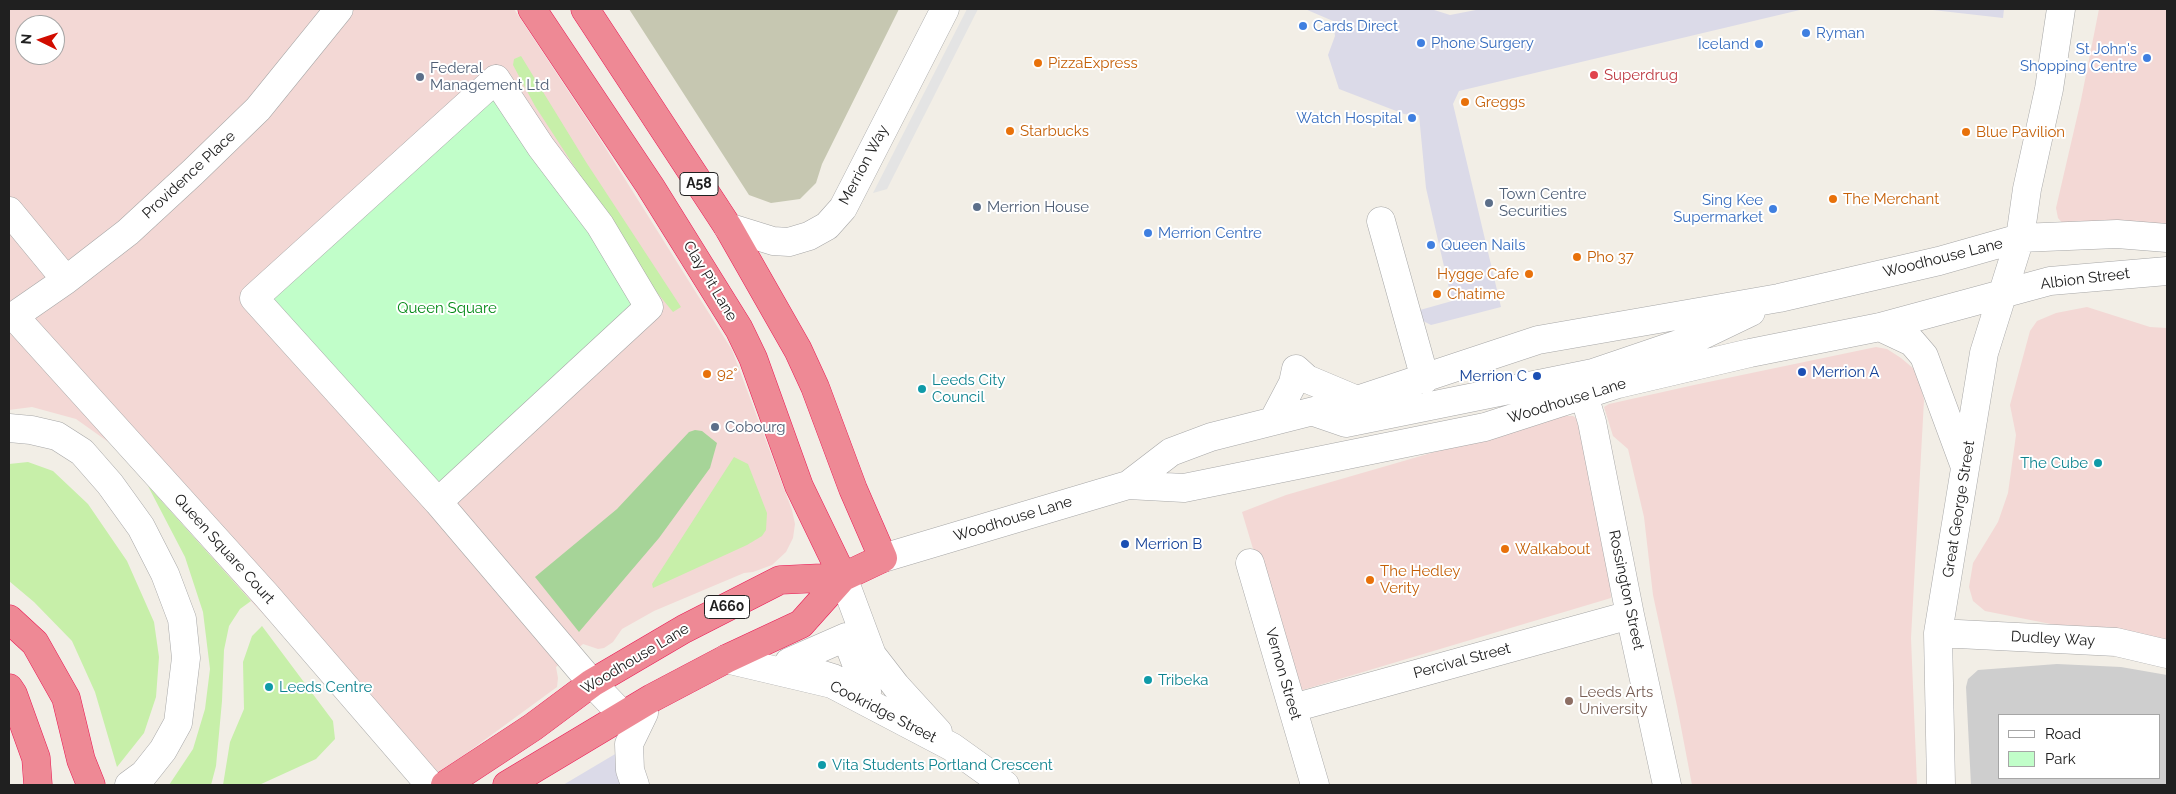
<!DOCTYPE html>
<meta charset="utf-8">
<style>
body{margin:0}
#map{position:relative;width:2176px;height:794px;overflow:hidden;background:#f2eee6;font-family:Raleway,sans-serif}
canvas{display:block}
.frame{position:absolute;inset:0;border:10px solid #202020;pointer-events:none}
.legend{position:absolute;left:1998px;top:714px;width:162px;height:65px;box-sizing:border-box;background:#fff;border:1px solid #a6a6a6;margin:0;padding:6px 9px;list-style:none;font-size:15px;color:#202020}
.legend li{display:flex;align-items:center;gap:10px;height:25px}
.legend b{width:25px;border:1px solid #a6a6a6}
.north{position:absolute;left:15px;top:15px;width:50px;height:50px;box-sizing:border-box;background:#fff;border:1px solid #a6a6a6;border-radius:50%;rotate:274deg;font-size:14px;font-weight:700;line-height:20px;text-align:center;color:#202020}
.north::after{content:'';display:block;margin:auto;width:18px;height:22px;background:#d10c00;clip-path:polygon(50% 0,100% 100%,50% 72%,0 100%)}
</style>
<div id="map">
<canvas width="2176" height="794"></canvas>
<div class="frame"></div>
<ul class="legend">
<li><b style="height:6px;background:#fff"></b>Road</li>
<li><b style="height:14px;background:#c1fec9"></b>Park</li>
</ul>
<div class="north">N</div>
</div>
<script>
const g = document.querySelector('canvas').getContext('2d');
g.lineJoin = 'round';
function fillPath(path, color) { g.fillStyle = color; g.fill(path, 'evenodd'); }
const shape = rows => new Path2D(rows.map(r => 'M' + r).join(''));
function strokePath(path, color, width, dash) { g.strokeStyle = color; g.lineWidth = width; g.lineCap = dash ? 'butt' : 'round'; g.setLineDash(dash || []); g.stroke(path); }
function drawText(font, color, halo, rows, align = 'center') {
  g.font = font + ' Raleway,sans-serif'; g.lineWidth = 4; g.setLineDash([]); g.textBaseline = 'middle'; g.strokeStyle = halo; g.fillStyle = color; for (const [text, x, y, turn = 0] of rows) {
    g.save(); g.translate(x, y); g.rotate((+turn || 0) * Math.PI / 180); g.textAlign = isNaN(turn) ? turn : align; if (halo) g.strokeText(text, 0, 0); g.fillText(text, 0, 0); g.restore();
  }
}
const commercial = shape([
 [9,9,514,9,598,136,732,350,792,510,795,524,793,538,786,552,772,565,753,572,744,573,654,611,622,629,613,642,604,648,598,649,583,644,556,667,558,678,557,687,423,785,251,601,114,446,76,419,32,407,9,410],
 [25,25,55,25,55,55,25,55],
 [2099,9,2167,9,2167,225,2064,225,2058,218,2056,208,2081,100],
 [2087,307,2150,327,2167,328,2167,641,2086,631,1985,611,1973,601,1969,587,1973,563,1998,522,2008,493,2016,435,2010,405,2030,331,2037,321,2056,313],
 [1876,347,1887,349,1901,358,1914,369,1920,383,1924,400,1911,638,1917,785,1692,785,1677,706,1653,595,1644,517,1628,449,1613,436,1604,407,1609,404,1694,385],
 [1559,416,1573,416,1580,421,1616,580,1610,585,1611,598,1296,692,1242,512,1286,495]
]);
const religious = shape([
 [2057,664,2121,667,2167,675,2167,785,1971,785,1966,687,1968,679,1978,670],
 [2000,715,2160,715,2160,778,2000,778]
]);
const construction = shape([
 [629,9,899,9,822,164,816,183,800,199,771,203,749,195]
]);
const grass = shape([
 [521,56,586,162,681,307,673,312,654,289,535,106,513,65,514,59],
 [734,457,748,464,767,513,766,530,762,536,747,545,653,588,652,584],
 [28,462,53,471,88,504,127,561,154,622,159,657,156,697,144,733,117,767,95,692,72,641,34,602,9,581,9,464],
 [148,486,251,601,240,609,229,626,224,650,222,701,216,766,211,785,169,785,193,749,205,709,210,669,203,612,185,557],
 [262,626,333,721,335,739,316,759,259,785,223,785,230,742,244,709,243,662,252,636]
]);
const forest = shape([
 [695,430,702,431,717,443,710,468,659,538,579,632,535,577,617,509,689,432]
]);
const park = shape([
 [496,78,649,307,438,502,254,298]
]);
const parking = shape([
 [967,9,978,9,887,189,873,193]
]);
const plaza = shape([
 [1305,9,1431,9,1450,15,1481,9,1804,9,1459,91,1453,104,1501,307,1431,325,1423,321,1420,310,1452,301,1426,188,1419,115,1404,114,1339,89,1328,55,1335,36,1333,21],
 [1924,9,2004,9,2003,18],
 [627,747,627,785,563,785]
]);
const minor = shape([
 [339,9,258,109,193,172,128,232,66,280,14,316,267,596,430,785],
 [496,79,541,147,600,225,649,307,438,502,254,298,496,79],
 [9,211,66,280],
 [1381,221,1425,379],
 [728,227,773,241,789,242,809,236,827,226,843,208,945,9],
 [1880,327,1912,342,1924,356,1965,467],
 [1584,395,1592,422,1630,615,1667,785],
 [1314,412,1346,423,1593,373,1699,337,1751,312],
 [1273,421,1293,383,1296,369,1307,379,1357,400],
 [9,428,31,430,57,436,82,452,110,484,141,527,165,574,182,619,186,658,178,723,163,750,144,774,129,785],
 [1128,485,1171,452,1211,437,1357,400,1538,340,1779,298,1939,261,2020,238,2117,234,2167,238],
 [438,502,592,683,635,728],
 [883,558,1128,485,1184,488,1485,427,1618,384,1750,353,1880,327,2050,281,2167,271],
 [1250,563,1315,785],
 [843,577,872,655,896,686,938,732],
 [1938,633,2116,642,2167,654],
 [846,637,867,692,866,694,833,678,788,664,789,662,846,637],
 [726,659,832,684,952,747,1005,785],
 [1293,708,1630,615],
 [635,785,630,770,629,744,644,713],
 [1941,785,1938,633,1984,353,2020,238,2027,189,2049,89,2061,9]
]);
const highway = shape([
 [532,9,650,186,739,329,753,358,799,486,843,577],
 [9,619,35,643,66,698,81,760,91,785],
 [9,688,13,694,36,758,38,785],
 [445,785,533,727,592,683,684,629,780,580,843,577,883,558,853,489,815,387,798,350,728,227,585,9],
 [507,785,652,698,726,659,801,624,843,577]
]);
const markers = [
 [1303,26,5,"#3f7fe0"],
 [1806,33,5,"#3f7fe0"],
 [1421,43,5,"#3f7fe0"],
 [1759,44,5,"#3f7fe0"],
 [2147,58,5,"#3f7fe0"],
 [1038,63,5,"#e8710a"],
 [1594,75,5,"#e0444e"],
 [420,77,5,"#5c6f8a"],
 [1465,102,5,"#e8710a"],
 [1412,118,5,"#3f7fe0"],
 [1010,131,5,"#e8710a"],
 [1966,132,5,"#e8710a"],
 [1833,199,5,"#e8710a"],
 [1489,203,5,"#5c6f8a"],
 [977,207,5,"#5c6f8a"],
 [1773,209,5,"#3f7fe0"],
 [1148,233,5,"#3f7fe0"],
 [1431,245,5,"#3f7fe0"],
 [1577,257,5,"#e8710a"],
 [1529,274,5,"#e8710a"],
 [1437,294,5,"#e8710a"],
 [1802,372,5,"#1a4fb4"],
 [707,374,5,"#e8710a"],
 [1537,376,5,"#1a4fb4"],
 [922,389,5,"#0f9aa8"],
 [715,427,5,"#5c6f8a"],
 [2098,463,5,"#0f9aa8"],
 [1125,544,5,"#1a4fb4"],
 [1505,549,5,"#e8710a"],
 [1370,580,5,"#e8710a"],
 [1148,680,5,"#0f9aa8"],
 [269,687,5,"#0f9aa8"],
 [1569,701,5,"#8d6e63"],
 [822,765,5,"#0f9aa8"]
];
const shields = [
 [699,184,38],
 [727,607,45]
];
const shieldNames = [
 ["A58",699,184],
 ["A660",727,607]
];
const shopNames = [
 ["Cards Direct",1313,26],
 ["Ryman",1816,33],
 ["Phone Surgery",1431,43],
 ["Iceland",1749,44,"right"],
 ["St John's",2137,49,"right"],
 ["Shopping Centre",2137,66,"right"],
 ["Watch Hospital",1402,118,"right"],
 ["Sing Kee",1763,200,"right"],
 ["Supermarket",1763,217,"right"],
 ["Merrion Centre",1158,233],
 ["Queen Nails",1441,245]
];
const foodNames = [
 ["PizzaExpress",1048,63],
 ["Greggs",1475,102],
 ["Starbucks",1020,131],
 ["Blue Pavilion",1976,132],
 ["The Merchant",1843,199],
 ["Pho 37",1587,257],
 ["Hygge Cafe",1519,274,"right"],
 ["Chatime",1447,294],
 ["92°",717,374],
 ["Walkabout",1515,549],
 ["The Hedley",1380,571],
 ["Verity",1380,588]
];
const serviceNames = [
 ["Federal",430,68],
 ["Management Ltd",430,85],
 ["Town Centre",1499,194],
 ["Securities",1499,211],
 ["Merrion House",987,207],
 ["Cobourg",725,427]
];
const healthNames = [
 ["Superdrug",1604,75]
];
const streetNames = [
 ["Merrion Way",864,165,-62],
 ["Providence Place",189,175,-43],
 ["Woodhouse Lane",1943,258,-14],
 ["Albion Street",2085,279,-7],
 ["Clay Pit Lane",710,281,59],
 ["Woodhouse Lane",1567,401,-17],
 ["Great George Street",1959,509,-81],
 ["Woodhouse Lane",1013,519,-17],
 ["Queen Square Court",224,549,48],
 ["Rossington Street",1626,590,78],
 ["Dudley Way",2053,639,3],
 ["Woodhouse Lane",635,659,-31],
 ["Percival Street",1462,661,-15],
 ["Vernon Street",1283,674,74],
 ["Cookridge Street",883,712,27]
];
const parkNames = [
 ["Queen Square",447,308]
];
const transitNames = [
 ["Merrion A",1812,372],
 ["Merrion C",1527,376,"right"],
 ["Merrion B",1135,544]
];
const cultureNames = [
 ["Leeds City",932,380],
 ["Council",932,397],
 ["The Cube",2088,463,"right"],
 ["Tribeka",1158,680],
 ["Leeds Centre",279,687],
 ["Vita Students Portland Crescent",832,765]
];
const educationNames = [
 ["Leeds Arts",1579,692],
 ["University",1579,709]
];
fillPath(commercial, '#f3d8d5');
fillPath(religious, '#cecece');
fillPath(construction, '#c6c7b1');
fillPath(grass, '#c7efa9');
fillPath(forest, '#a6d498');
fillPath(park, '#c1fec9');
fillPath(parking, '#e4e4e4');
fillPath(plaza, '#dbdae8');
strokePath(minor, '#a7a7a7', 29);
strokePath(highway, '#e91954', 29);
strokePath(minor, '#fff', 28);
strokePath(highway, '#ee8995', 28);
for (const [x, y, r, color] of markers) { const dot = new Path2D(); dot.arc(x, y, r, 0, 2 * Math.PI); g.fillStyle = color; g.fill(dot); strokePath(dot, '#fff', 2); }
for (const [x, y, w] of shields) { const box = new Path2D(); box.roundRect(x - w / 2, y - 11.5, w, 23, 4); g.fillStyle = '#fff'; g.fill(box); strokePath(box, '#202020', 1); }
drawText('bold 14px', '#202020', null, shieldNames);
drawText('15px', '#366cbe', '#fff', shopNames, 'left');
drawText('15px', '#c56008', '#fff', foodNames, 'left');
drawText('15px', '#4e5e75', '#fff', serviceNames, 'left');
drawText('15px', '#be3a42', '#fff', healthNames, 'left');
drawText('15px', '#202020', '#fff', streetNames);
drawText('15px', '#038a16', '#fff', parkNames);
drawText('15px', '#164399', '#fff', transitNames, 'left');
drawText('15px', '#0d838f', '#fff', cultureNames, 'left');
drawText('15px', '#785e54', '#fff', educationNames, 'left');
</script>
